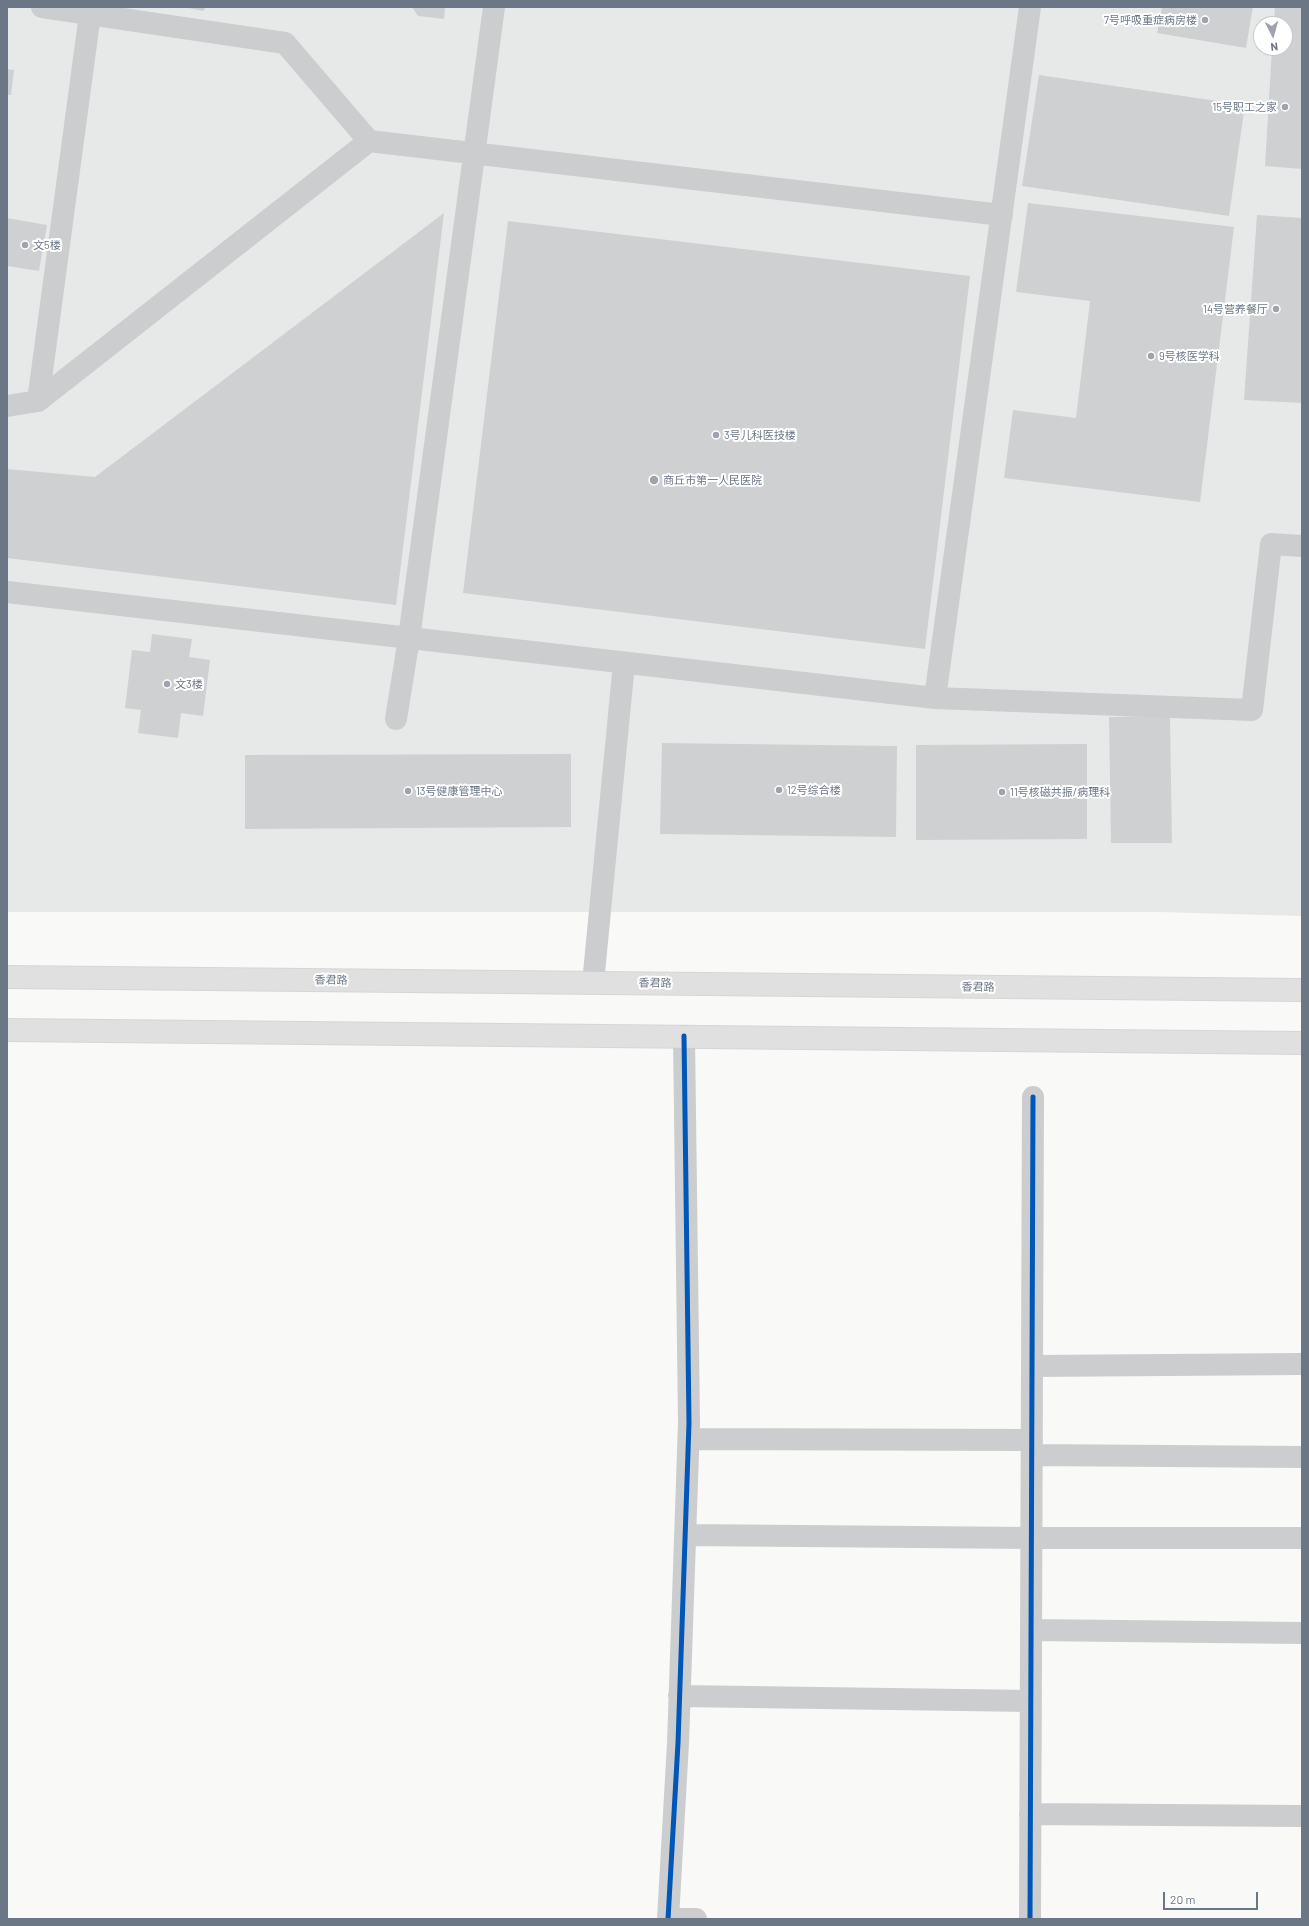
<!DOCTYPE html>
<meta charset="utf-8">
<style>
body{margin:0}
#map{position:relative;width:1309px;height:1926px;overflow:hidden;background:#f9f9f8;font-family:Barlow,sans-serif}
canvas{display:block}
.frame{position:absolute;inset:0;border:8px solid #6c7785;pointer-events:none}
.north{position:absolute;left:1253px;top:16px;width:40px;height:40px;box-sizing:border-box;background:#fff;border:1px solid #c4c9ce;border-radius:50%;rotate:174deg;font-size:11px;font-weight:700;line-height:16px;text-align:center;color:#6c7785}
.north::after{content:'';display:block;margin:auto;width:14px;height:18px;background:#9da4ad;clip-path:polygon(50% 0,100% 100%,50% 72%,0 100%)}
.scale{position:absolute;left:1163px;top:1892px;width:95px;height:18px;box-sizing:border-box;border:2px solid #6c7785;border-top:0;padding-left:5px;font-size:12px;line-height:14px;white-space:nowrap;color:#6c7785;-webkit-text-stroke:3px #fff;paint-order:stroke}
</style>
<div id="map">
<canvas width="1309" height="1926"></canvas>
<div class="frame"></div>
<div class="north">N</div>
<div class="scale">20 m</div>
</div>
<script>
const g = document.querySelector('canvas').getContext('2d');
g.lineJoin = 'round';
function fillPath(path, color) { g.fillStyle = color; g.fill(path, 'evenodd'); }
const shape = rows => new Path2D(rows.map(r => 'M' + r).join(''));
function strokePath(path, color, width, dash) { g.strokeStyle = color; g.lineWidth = width; g.lineCap = dash ? 'butt' : 'round'; g.setLineDash(dash || []); g.stroke(path); }
function drawText(font, color, halo, rows, align = 'center') {
  g.font = font + ' Barlow,"Noto Sans SC",sans-serif'; g.lineWidth = 4; g.setLineDash([]); g.textBaseline = 'middle'; g.strokeStyle = halo; g.fillStyle = color; for (const [text, x, y, turn = 0] of rows) {
    g.save(); g.translate(x, y); g.rotate((+turn || 0) * Math.PI / 180); g.textAlign = isNaN(turn) ? turn : align; if (halo) g.strokeText(text, 0, 0); g.fillText(text, 0, 0); g.restore();
  }
}
const built = shape([
 [7,7,1302,7,1302,916,1158,912,7,912],
 [1261,24,1285,24,1285,48,1261,48]
]);
const building = shape([
 [184,7,206,7,203,11],
 [412,7,445,7,444,19,418,16],
 [1162,7,1253,7,1246,48,1157,33],
 [1275,7,1302,7,1302,169,1265,166,1272,48,1285,48,1285,24,1274,24],
 [7,69,14,70,11,95,7,95],
 [1039,75,1245,105,1229,216,1022,186],
 [1028,203,1234,227,1200,502,1004,478,1013,410,1076,418,1090,301,1016,292],
 [444,213,396,605,7,558,7,469,95,477],
 [1257,215,1302,218,1302,403,1244,400],
 [7,218,47,225,39,271,7,266],
 [508,221,970,276,925,649,463,593],
 [152,634,192,639,189,657,210,660,203,716,181,713,178,738,138,733,141,710,125,708,132,650,150,652],
 [1170,716,1172,843,1111,843,1109,717],
 [662,743,897,746,896,837,660,834],
 [1087,744,1087,839,916,840,916,745],
 [571,754,571,827,245,829,245,755]
]);
const minor = shape([
 [42,7,285,43,369,141,1002,215],
 [38,401,90,14],
 [7,406,38,401,369,141],
 [7,592,935,698,1252,710,1271,544,1302,546],
 [935,698,1030,7],
 [396,719,409,638,494,7],
 [593,983,624,663],
 [1032,1366,1302,1364],
 [689,1439,1032,1440],
 [1032,1455,1302,1457],
 [685,1535,1031,1538,1302,1538],
 [1031,1630,1302,1633],
 [679,1696,1031,1701],
 [1030,1814,1302,1816],
 [668,1919,678,1743,689,1423,684,1036],
 [668,1919,696,1919],
 [1030,1919,1033,1097]
]);
const major = shape([
 [7,977,1302,990],
 [7,1030,1302,1043]
]);
const cycleway = shape([
 [668,1919,678,1743,689,1423,684,1036],
 [1030,1919,1033,1097]
]);
const markers = [
 [1205,20,4,"#9da4ad"],
 [1285,107,4,"#9da4ad"],
 [25,245,4,"#9da4ad"],
 [1276,309,4,"#9da4ad"],
 [1151,356,4,"#9da4ad"],
 [716,435,4,"#9da4ad"],
 [654,480,5,"#9da4ad"],
 [167,684,4,"#9da4ad"],
 [779,790,4,"#9da4ad"],
 [408,791,4,"#9da4ad"],
 [1002,792,4,"#9da4ad"]
];
const poiNames = [
 ["7号呼吸重症病房楼",1197,20,"right"],
 ["15号职工之家",1277,107,"right"],
 ["文5楼",33,245],
 ["14号营养餐厅",1268,309,"right"],
 ["9号核医学科",1159,356],
 ["3号儿科医技楼",724,435],
 ["商丘市第一人民医院",663,480],
 ["文3楼",175,684],
 ["12号综合楼",787,790],
 ["13号健康管理中心",416,791],
 ["11号核磁共振/病理科",1010,792]
];
const streetNames = [
 ["香君路",331,980,1],
 ["香君路",655,983,1],
 ["香君路",978,987,1]
];
fillPath(built, '#e7e9e9');
fillPath(building, '#cfd0d2');
strokePath(major, '#d5d6d6', 24);
strokePath(minor, '#cccdce', 22);
strokePath(major, '#e0e0e1', 22);
strokePath(cycleway, '#0057b8', 5);
for (const [x, y, r, color] of markers) { const dot = new Path2D(); dot.arc(x, y, r, 0, 2 * Math.PI); g.fillStyle = color; g.fill(dot); strokePath(dot, '#fff', 1.5); }
drawText('11px', '#6c7785', '#fff', poiNames, 'left');
drawText('11px', '#6c7785', '#fff', streetNames);
</script>
